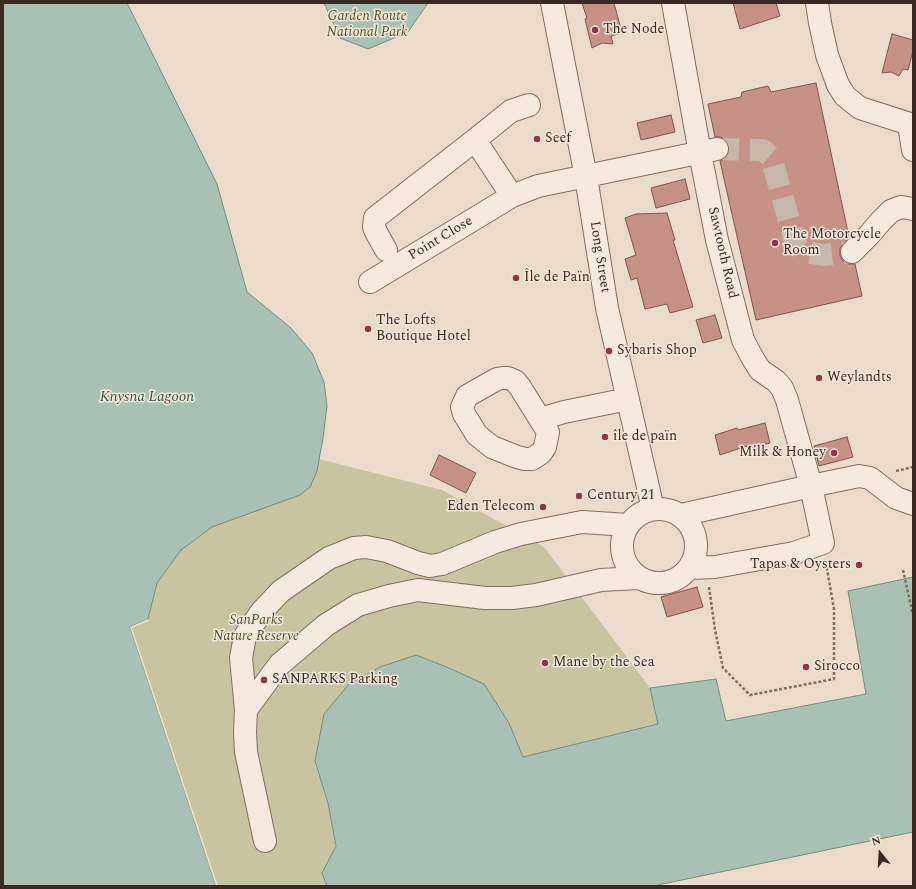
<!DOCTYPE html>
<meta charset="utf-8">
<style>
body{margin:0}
#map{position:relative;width:916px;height:889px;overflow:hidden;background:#ebdbcb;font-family:Spectral,serif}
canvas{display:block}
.frame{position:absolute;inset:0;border:4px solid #382923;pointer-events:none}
.north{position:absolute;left:860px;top:833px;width:40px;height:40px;-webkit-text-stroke:3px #f3e7da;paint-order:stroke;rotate:342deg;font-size:11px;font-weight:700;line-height:16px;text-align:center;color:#382923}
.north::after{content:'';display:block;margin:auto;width:14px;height:18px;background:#382923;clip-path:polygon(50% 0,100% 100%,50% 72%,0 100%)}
</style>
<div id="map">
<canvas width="916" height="889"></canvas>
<div class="frame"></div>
<div class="north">N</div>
</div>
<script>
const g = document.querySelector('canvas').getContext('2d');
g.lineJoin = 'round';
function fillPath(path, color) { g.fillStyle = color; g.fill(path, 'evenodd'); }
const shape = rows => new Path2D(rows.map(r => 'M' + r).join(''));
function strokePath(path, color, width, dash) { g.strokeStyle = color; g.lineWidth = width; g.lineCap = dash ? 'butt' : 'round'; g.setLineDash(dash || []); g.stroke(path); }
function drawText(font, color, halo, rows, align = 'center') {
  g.font = font + ' Spectral,serif'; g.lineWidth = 3; g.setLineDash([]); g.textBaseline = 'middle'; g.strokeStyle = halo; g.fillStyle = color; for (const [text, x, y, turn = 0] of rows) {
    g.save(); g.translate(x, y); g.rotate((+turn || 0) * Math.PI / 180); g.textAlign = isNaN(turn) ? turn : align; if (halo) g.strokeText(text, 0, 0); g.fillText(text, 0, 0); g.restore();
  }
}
const green = shape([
 [3,3,127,3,217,184,247,292,291,328,312,353,324,382,327,406,319,459,442,490,544,547,650,688,658,724,523,757,509,723,484,684,449,668,416,655,315,761,328,803,336,846,322,873,327,886,3,886]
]);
const water = shape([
 [3,3,127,3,217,184,247,292,291,328,312,353,324,382,327,406,323,438,317,471,310,487,300,495,212,527,181,550,157,583,148,619,130,627,216,886,3,886,3,3],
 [324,3,428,3,408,32,368,49,340,38,324,3],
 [913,577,913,832,653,886,327,886,322,873,336,846,328,803,315,761,324,714,349,684,380,667,416,655,449,668,484,684,509,723,523,757,658,724,650,688,716,679,726,721,866,694,848,591,913,577]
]);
const pier = shape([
 [148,619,149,621,132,628,218,886,216,886,130,627]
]);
const building = shape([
 [582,3,614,3,622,33,611,36,613,44,602,43,592,48,585,19,587,18,582,3],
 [733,3,776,3,780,16,740,29,733,3],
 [892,34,913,40,913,51,908,70,903,69,899,76,891,72,882,73,892,34],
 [816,83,849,237,840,248,840,255,843,261,849,264,855,264,862,296,756,320,720,161,725,159,729,153,729,146,727,141,721,137,715,137,708,104,741,97,742,92,768,86,771,92,816,83],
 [671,115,675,132,641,140,637,123,671,115],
 [685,179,690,199,656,208,651,188,685,179],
 [667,213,675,240,673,240,693,307,670,313,667,304,645,309,637,278,631,280,625,259,636,255,625,218,636,214,667,213],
 [715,315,722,338,703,343,696,320,715,315],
 [765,423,770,443,748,449,747,446,720,455,715,435,737,428,738,430,765,423],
 [847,437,853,457,819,466,814,446,847,437],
 [439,455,476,473,466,493,430,475,439,455],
 [697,587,703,607,667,617,661,597,697,587]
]);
const minorTunnel = shape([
 [717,149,763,150,771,157,796,245,802,251,823,255,852,252]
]);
const path = shape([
 [896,471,913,467],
 [903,570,913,615],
 [709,587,715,630,723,668,750,695,834,679,834,609,826,563]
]);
const minor = shape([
 [552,3,586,177,607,308,653,509],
 [673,3,700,153,717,240,743,340,752,357,760,370,776,381,782,388,787,400,811,486,859,476,870,478,896,498,913,504],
 [817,3,820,23,827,55,838,85,845,96,860,108,913,125],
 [909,125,913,150],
 [475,140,512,196],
 [386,250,376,232,374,227,375,218,475,140,511,111,529,105],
 [852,252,869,235,881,221,891,211,901,207,913,209],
 [370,282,512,196,538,186,717,149],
 [503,378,508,378,515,381,520,387,548,432,545,447,541,453,532,459,525,459,517,457,492,447,477,435,464,414,462,407,467,396,497,379,503,378],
 [540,419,564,412,628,399],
 '622 546a37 37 0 1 1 74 0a37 37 0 1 1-74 0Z',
 [681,515,811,486,823,543,794,553,715,567,691,568],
 [246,710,279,665,326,625,358,605,389,596,418,590,485,598,512,598,536,595,601,580,638,578],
 [265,841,246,752,245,732,246,710,241,658,245,636,262,611,281,591,329,558,354,548,366,547,387,551,418,563,430,566,442,564,495,542,521,534,582,522,628,525]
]);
const markers = [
 [595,30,4,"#8f374a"],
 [537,139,4,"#8f374a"],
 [775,243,4,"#8f374a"],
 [516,278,4,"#8f374a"],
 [368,329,4,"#8f374a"],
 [609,351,4,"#8f374a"],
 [819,378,4,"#8f374a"],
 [605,437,4,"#8f374a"],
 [834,453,4,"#8f374a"],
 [579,496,4,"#8f374a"],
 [543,507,4,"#8f374a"],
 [859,565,4,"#8f374a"],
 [545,663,4,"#8f374a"],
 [806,667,4,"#8f374a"],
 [264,680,4,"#8f374a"]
];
const parkNames = [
 ["Garden Route",367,17],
 ["National Park",367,33],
 ["SanParks",256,621],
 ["Nature Reserve",256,637]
];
const poiNames = [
 ["The Node",603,30],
 ["Seef",545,139],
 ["The Motorcycle",783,235],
 ["Room",783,251],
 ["Île de Païn",524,278],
 ["The Lofts",376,321],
 ["Boutique Hotel",376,337],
 ["Sybaris Shop",617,351],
 ["Weylandts",827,378],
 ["île de païn",613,437],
 ["Milk & Honey",826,453,"right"],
 ["Century 21",587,496],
 ["Eden Telecom",535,507,"right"],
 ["Tapas & Oysters",851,565,"right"],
 ["Mane by the Sea",553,663],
 ["Sirocco",814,667],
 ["SANPARKS Parking",272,680]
];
const streetNames = [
 ["Point Close",441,239,-31],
 ["Sawtooth Road",722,253,77],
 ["Long Street",599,257,81]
];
const waterNames = [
 ["Knysna Lagoon",147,398]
];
fillPath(green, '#c8c4a0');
fillPath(water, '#abc0b5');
strokePath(water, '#728e81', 1);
fillPath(pier, '#ebdbcb');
fillPath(building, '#c59285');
strokePath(building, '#835449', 1);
strokePath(minorTunnel, '#c7b7a9', 22, [22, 11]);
strokePath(minor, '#866d61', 24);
strokePath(path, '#866d61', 2.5, [3, 2]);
strokePath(minor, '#f6eade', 22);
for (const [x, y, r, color] of markers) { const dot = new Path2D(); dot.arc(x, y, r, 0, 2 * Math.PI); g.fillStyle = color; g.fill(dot); strokePath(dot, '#f3e7da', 1.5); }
drawText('italic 14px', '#51532b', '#f3e7da', parkNames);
drawText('14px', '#382923', '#f3e7da', poiNames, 'left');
drawText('14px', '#382923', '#f3e7da', streetNames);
drawText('italic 15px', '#34564d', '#f3e7da', waterNames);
</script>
